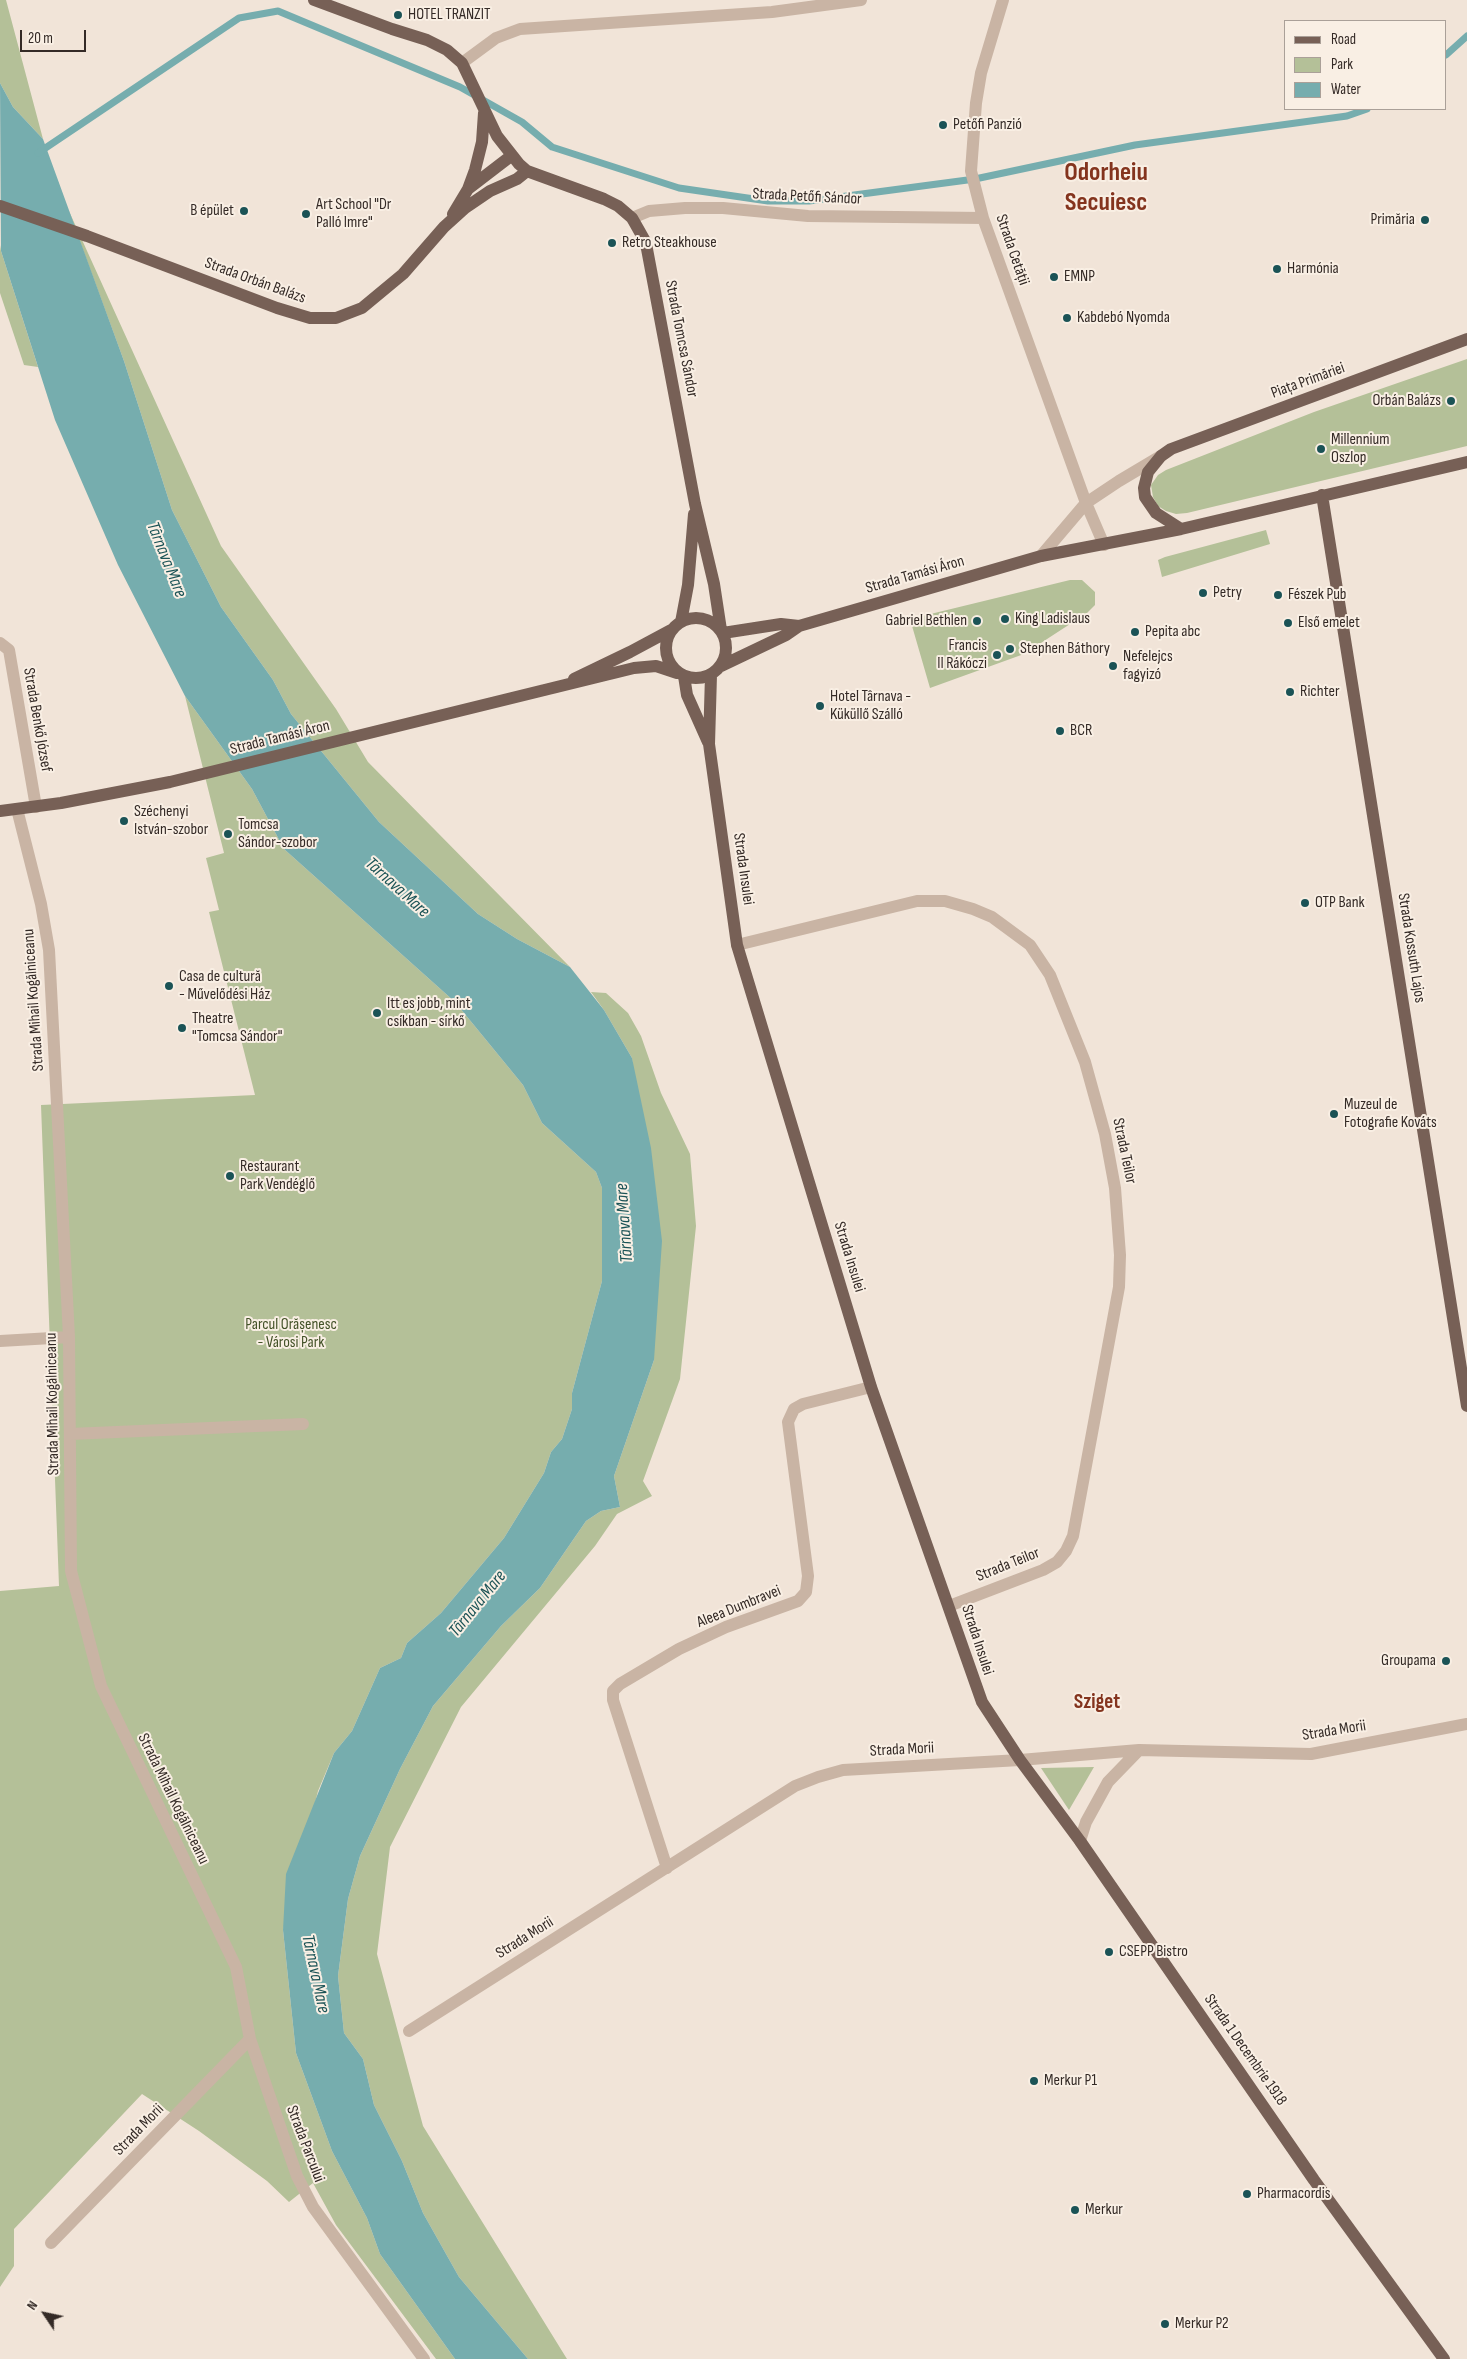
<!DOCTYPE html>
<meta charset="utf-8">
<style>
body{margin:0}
#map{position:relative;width:1467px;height:2359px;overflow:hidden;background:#f1e4d8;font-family:"Sofia Sans Condensed",sans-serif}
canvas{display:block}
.legend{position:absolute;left:1284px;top:20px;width:162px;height:90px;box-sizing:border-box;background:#f9efe4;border:1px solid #aaa098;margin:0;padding:6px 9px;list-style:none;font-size:15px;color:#342a26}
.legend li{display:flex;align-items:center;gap:10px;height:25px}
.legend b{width:25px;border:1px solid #aaa098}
.north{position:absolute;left:20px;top:2289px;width:50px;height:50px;-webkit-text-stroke:4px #f9efe4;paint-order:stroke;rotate:304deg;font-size:14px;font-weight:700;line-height:20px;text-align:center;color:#342a26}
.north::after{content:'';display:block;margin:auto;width:18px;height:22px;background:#342a26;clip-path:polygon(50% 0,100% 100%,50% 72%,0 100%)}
.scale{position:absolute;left:20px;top:30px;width:66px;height:22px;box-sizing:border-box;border:2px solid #342a26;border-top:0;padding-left:6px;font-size:15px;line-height:18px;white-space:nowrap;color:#342a26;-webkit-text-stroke:4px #f9efe4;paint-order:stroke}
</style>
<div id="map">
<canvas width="1467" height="2359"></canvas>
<ul class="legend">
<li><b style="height:6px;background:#776056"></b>Road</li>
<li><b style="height:14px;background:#b4c098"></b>Park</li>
<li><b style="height:14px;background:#76adae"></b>Water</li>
</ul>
<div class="north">N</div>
<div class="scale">20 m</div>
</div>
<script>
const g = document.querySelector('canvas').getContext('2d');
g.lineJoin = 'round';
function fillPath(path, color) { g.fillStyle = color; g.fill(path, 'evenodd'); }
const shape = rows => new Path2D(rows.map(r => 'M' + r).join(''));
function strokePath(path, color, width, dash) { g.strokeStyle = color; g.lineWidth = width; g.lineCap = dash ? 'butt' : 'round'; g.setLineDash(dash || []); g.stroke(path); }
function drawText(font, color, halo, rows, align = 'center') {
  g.font = font + ' "Sofia Sans Condensed",sans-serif'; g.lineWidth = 4; g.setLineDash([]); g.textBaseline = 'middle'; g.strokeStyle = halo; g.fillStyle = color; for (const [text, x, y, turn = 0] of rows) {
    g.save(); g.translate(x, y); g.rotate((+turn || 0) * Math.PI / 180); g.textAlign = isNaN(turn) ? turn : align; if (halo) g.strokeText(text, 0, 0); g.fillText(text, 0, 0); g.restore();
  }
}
const green = shape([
 [0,0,6,0,43,139,13,107,0,83],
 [68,209,221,546,336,709,368,762,570,967,517,939,478,914,379,822,291,714,273,680,221,607,172,510,124,361],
 [0,245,1,251,38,367,24,365,0,293],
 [1467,359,1467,446,1187,513,1176,514,1166,511,1158,506,1153,497,1151,485,1158,475,1166,470,1314,412],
 [1266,530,1270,544,1162,577,1158,560,1165,557],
 [1070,580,1082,580,1095,592,1095,605,1087,613,1024,654,930,688,910,619],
 [185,696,252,789,284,849,455,1002,523,1085,542,1123,596,1172,602,1188,602,1281,572,1393,572,1409,562,1439,551,1452,544,1473,504,1538,441,1613,407,1643,401,1658,380,1668,352,1731,334,1753,318,1791,283,1930,296,2053,332,2151,367,2218,380,2254,455,2359,436,2359,336,2225,313,2183,289,2202,267,2181,199,2131,142,2094,14,2229,14,2266,0,2287,0,1591,59,1586,41,1105,255,1095,209,912,219,910,206,858,224,853],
 [591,992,606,993,628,1013,641,1036,661,1093,690,1154,696,1226,680,1379,643,1481,652,1496,617,1514,595,1546,461,1707,390,1847,377,1954,423,2126,567,2359,528,2359,459,2277,423,2213,402,2161,374,2105,363,2059,344,2033,338,1976,348,1899,360,1856,400,1769,433,1706,501,1626,540,1588,586,1521,601,1511,620,1507,614,1476,654,1360,632,1058,604,1010],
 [1094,1767,1069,1810,1041,1768]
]);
const water = shape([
 [0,83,13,107,43,139,124,361,172,510,221,607,273,680,291,714,379,822,478,914,517,939,570,967,604,1010,632,1058,651,1148,662,1241,654,1360,614,1476,620,1507,601,1511,586,1521,540,1588,501,1626,433,1706,400,1769,360,1856,348,1899,338,1976,344,2033,363,2059,374,2105,402,2161,423,2213,459,2277,528,2359,455,2359,380,2254,367,2218,332,2151,296,2053,283,1930,286,1874,334,1753,352,1731,380,1668,401,1658,407,1643,441,1613,504,1538,544,1473,551,1452,562,1439,572,1409,572,1393,602,1281,602,1188,596,1172,542,1123,523,1085,455,1002,284,849,252,789,185,696,118,565,55,420,1,251]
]);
const stream = shape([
 [1446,55,1467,36],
 [38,153,239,18,278,11,460,87,522,122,552,147,679,188,768,201,809,201,975,179,1135,145,1347,116,1367,109]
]);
const minor = shape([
 [1003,0,981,73,976,103,971,171,983,218,1086,503,1041,556],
 [462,63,496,38,520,29,772,12,861,0],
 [632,218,649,211,685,208,723,208,808,216,983,218],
 [1104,545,1086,503,1119,481,1161,456],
 [0,643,9,650,36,807],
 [17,809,41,904,49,950,69,1337,71,1571,101,1686,236,1967,250,2039,297,2176,313,2207,424,2359],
 [737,945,917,901,945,901,973,909,992,917,1030,945,1050,975,1085,1062,1105,1134,1115,1188,1120,1255,1119,1287,1073,1536,1066,1551,1057,1562,1043,1570,949,1606],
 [0,1341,69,1337],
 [70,1434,303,1424],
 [1080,1841,1086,1822,1108,1782,1139,1750],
 [667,1868,613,1700,613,1691,620,1684,679,1649,726,1627,798,1601,806,1592,808,1576,788,1422,794,1409,803,1404,871,1387],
 [409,2031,795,1786,818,1777,843,1770,1020,1760,1139,1750,1311,1754,1467,1724],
 [51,2243,250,2039]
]);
const major = shape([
 [314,0,392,29,427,40,447,50,462,63,497,136,519,164,527,171,604,199,618,206,632,218,645,241,647,249,695,504,714,584,721,630],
 [468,189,511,156],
 [0,206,87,236,277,308,310,318,336,318,362,308,403,274,444,227,465,208,490,191,517,179,527,171],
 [453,214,468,189,475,170,482,142,484,113],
 [1322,495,1467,1406],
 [1181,529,1156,513,1145,497,1144,488,1148,472,1161,456,1171,449,1467,339],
 '666 648a30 30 0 1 1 60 0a30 30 0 1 1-60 0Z',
 [681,622,688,585,694,514],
 [723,633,781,624,799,626],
 [721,666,786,635,799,626,1041,556,1181,529,1467,462],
 [711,675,709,744,737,945,871,1387,982,1702,1020,1760,1080,1841,1314,2180,1444,2359],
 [684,676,687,695,708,742],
 [574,679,630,652,671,630],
 [0,811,61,803,170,782,634,668,656,666,677,673]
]);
const markers = [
 [398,15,5,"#1b5356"],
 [943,125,5,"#1b5356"],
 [244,211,5,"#1b5356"],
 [306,214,5,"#1b5356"],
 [1425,220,5,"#1b5356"],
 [612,243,5,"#1b5356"],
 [1277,269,5,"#1b5356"],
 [1054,277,5,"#1b5356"],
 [1067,318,5,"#1b5356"],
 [1451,401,5,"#1b5356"],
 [1321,449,5,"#1b5356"],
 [1203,593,5,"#1b5356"],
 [1278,595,5,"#1b5356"],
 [1005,619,5,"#1b5356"],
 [977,621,5,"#1b5356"],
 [1288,623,5,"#1b5356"],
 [1135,632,5,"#1b5356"],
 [1010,649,5,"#1b5356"],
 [997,655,5,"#1b5356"],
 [1113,666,5,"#1b5356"],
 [1290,692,5,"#1b5356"],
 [820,706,5,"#1b5356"],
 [1060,731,5,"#1b5356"],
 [124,821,5,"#1b5356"],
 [228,834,5,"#1b5356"],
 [1305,903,5,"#1b5356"],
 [169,986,5,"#1b5356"],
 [377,1013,5,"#1b5356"],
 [182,1028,5,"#1b5356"],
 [1334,1114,5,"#1b5356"],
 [230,1176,5,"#1b5356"],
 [1446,1661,5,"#1b5356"],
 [1109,1952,5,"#1b5356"],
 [1034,2081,5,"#1b5356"],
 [1247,2194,5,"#1b5356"],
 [1075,2210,5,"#1b5356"],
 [1165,2324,5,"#1b5356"]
];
const poiNames = [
 ["HOTEL TRANZIT",408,15],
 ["Petőfi Panzió",953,125],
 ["Art School \"Dr",316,205],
 ["Palló Imre\"",316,223],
 ["B épület",234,211,"right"],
 ["Primăria",1415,220,"right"],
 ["Retro Steakhouse",622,243],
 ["Harmónia",1287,269],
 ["EMNP",1064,277],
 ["Kabdebó Nyomda",1077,318],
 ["Orbán Balázs",1441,401,"right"],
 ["Millennium",1331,440],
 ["Oszlop",1331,458],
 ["Petry",1213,593],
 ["Fészek Pub",1288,595],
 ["King Ladislaus",1015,619],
 ["Gabriel Bethlen",967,621,"right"],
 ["Első emelet",1298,623],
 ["Pepita abc",1145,632],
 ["Francis",987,646,"right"],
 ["II Rákóczi",987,664,"right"],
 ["Stephen Báthory",1020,649],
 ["Nefelejcs",1123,657],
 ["fagyizó",1123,675],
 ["Richter",1300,692],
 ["Hotel Târnava -",830,697],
 ["Küküllő Szálló",830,715],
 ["BCR",1070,731],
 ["Széchenyi",134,812],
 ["István-szobor",134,830],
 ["Tomcsa",238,825],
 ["Sándor-szobor",238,843],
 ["OTP Bank",1315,903],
 ["Casa de cultură",179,977],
 ["- Művelődési Ház",179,995],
 ["Itt es jobb, mint",387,1004],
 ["csíkban - sírkő",387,1022],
 ["Theatre",192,1019],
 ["\"Tomcsa Sándor\"",192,1037],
 ["Muzeul de",1344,1105],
 ["Fotografie Kováts",1344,1123],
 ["Restaurant",240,1167],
 ["Park Vendéglő",240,1185],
 ["Groupama",1436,1661,"right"],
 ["CSEPP Bistro",1119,1952],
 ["Merkur P1",1044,2081],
 ["Pharmacordis",1257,2194],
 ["Merkur",1085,2210],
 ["Merkur P2",1175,2324]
];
const streetNames = [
 ["Strada Petőfi Sándor",807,197,3],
 ["Strada Cetății",1012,250,71],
 ["Strada Orbán Balázs",255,281,20],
 ["Strada Tomcsa Sándor",681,339,79],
 ["Piața Primăriei",1308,381,-20],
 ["Strada Tamási Áron",915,575,-16],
 ["Strada Benkő József",37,720,80],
 ["Strada Tamási Áron",280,738,-14],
 ["Strada Insulei",743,869,82],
 ["Strada Kossuth Lajos",1411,948,81],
 ["Strada Mihail Kogălniceanu",34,1000,-94],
 ["Strada Teilor",1124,1151,78],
 ["Strada Insulei",849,1257,73],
 ["Strada Mihail Kogălniceanu",53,1404,-91],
 ["Strada Teilor",1008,1565,-22],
 ["Aleea Dumbravei",739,1607,-22],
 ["Strada Insulei",977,1640,72],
 ["Strada Morii",1334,1731,-9],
 ["Strada Morii",902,1750,-3],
 ["Strada Mihail Kogălniceanu",173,1799,64],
 ["Strada Morii",525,1938,-32],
 ["Strada 1 Decembrie 1918",1245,2050,55],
 ["Strada Morii",139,2130,-46],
 ["Strada Parcului",305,2144,69]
];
const parkNames = [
 ["Parcul Orășenesc",291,1325],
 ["- Városi Park",291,1343]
];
const waterNames = [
 ["Târnava Mare",166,560,68],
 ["Târnava Mare",397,888,42],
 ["Târnava Mare",625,1223,-94],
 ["Târnava Mare",478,1604,-51],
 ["Târnava Mare",315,1974,78]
];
const districtNames = [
 ["Sziget",1097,1703]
];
const townNames = [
 ["Odorheiu",1106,173],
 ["Secuiesc",1106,203]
];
fillPath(green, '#b4c098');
fillPath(water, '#76adae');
strokePath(stream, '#76adae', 7);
strokePath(minor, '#c9b4a4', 12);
strokePath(major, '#776056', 12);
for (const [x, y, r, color] of markers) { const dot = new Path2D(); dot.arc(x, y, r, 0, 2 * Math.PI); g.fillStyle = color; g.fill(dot); strokePath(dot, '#f9efe4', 2); }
drawText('16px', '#342a26', '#f9efe4', poiNames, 'left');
drawText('16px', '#342a26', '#f9efe4', streetNames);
drawText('16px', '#445329', '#f9efe4', parkNames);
drawText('italic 18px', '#1b5356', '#f9efe4', waterNames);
drawText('bold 21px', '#84341e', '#f9efe4', districtNames);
drawText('bold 26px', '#84341e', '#f9efe4', townNames);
</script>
